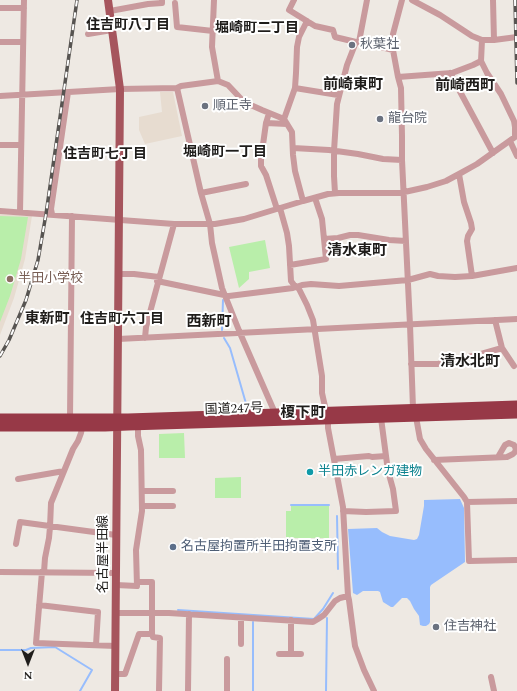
<!DOCTYPE html>
<meta charset="utf-8">
<style>
body{margin:0}
#map{position:relative;width:517px;height:691px;overflow:hidden;background:#eee9e3;font-family:Spectral,serif}
canvas{display:block}
.north{position:absolute;left:8px;top:643px;width:40px;height:40px;-webkit-text-stroke:3px #fff;paint-order:stroke;rotate:180deg;font-size:11px;font-weight:700;line-height:16px;text-align:center;color:#1f1d1b}
.north::after{content:'';display:block;margin:auto;width:14px;height:18px;background:#1f1d1b;clip-path:polygon(50% 0,100% 100%,50% 72%,0 100%)}
</style>
<div id="map">
<canvas width="517" height="691"></canvas>
<div class="north">N</div>
</div>
<script>
const g = document.querySelector('canvas').getContext('2d');
g.lineJoin = 'round';
function fillPath(path, color) { g.fillStyle = color; g.fill(path, 'evenodd'); }
const shape = rows => new Path2D(rows.map(r => 'M' + r).join(''));
function strokePath(path, color, width, dash) { g.strokeStyle = color; g.lineWidth = width; g.lineCap = dash ? 'butt' : 'round'; g.setLineDash(dash || []); g.stroke(path); }
function drawText(font, color, halo, rows, align = 'center') {
  g.font = font + ' Spectral,"Noto Sans JP",serif'; g.lineWidth = 4; g.setLineDash([]); g.textBaseline = 'middle'; g.strokeStyle = halo; g.fillStyle = color; for (const [text, x, y, turn = 0] of rows) {
    g.save(); g.translate(x, y); g.rotate((+turn || 0) * Math.PI / 180); g.textAlign = isNaN(turn) ? turn : align; if (halo) g.strokeText(text, 0, 0); g.fillText(text, 0, 0); g.restore();
  }
}
const built = shape([
 [160,92,173,92,182,136,145,144,139,130,139,117,162,112],
 [0,214,32,216,25,259,14,298,0,335]
]);
const green = shape([
 [0,216,28,217,21,259,10,296,0,322],
 [265,240,270,268,249,272,249,279,239,288,229,247],
 [184,433,185,458,159,458,159,434],
 [241,477,241,498,215,498,215,478],
 [291,506,329,506,329,538,286,538,286,511,291,511]
]);
const water = shape([
 [460,499,464,508,465,562,431,585,430,587,430,622,429,624,426,626,423,626,420,625,419,616,414,609,410,601,407,598,402,598,393,607,391,607,383,602,380,592,378,591,363,591,357,595,353,593,348,529,377,528,382,532,390,536,414,540,417,539,419,535,424,506,424,500]
]);
const stream = shape([
 [222,330,223,300],
 [224,338,230,348,247,407],
 [291,505,329,505],
 [337,516,338,569],
 [178,610,314,619,323,609,333,593],
 [253,622,253,691],
 [0,650,26,650,31,648,55,647,92,670,80,691],
 [326,691,327,618]
]);
const minor = shape([
 [214,0,212,47,218,81],
 [294,0,289,10,315,26,333,30,335,37,356,42,365,43,393,50],
 [402,0,393,34,393,50,398,77,401,88,402,136,402,160,410,325,413,408,416,417,420,439,426,449,464,497,467,502,469,561,517,560],
 [412,0,440,15,472,36,482,40,494,40,517,37],
 [493,0,494,40],
 [175,3,177,27,213,31],
 [0,8,24,8],
 [110,11,148,4,162,3,162,0],
 [88,34,112,30],
 [0,42,23,42],
 [359,42,367,0],
 [450,73,493,153],
 [398,77,452,73,473,65,481,61],
 [177,88,201,193,210,224,212,243,222,288,240,333,275,413],
 [295,88,338,95],
 [0,96,120,89,177,88,181,86,218,81,228,85,244,102,262,110,284,119,292,132,293,155,295,171,303,201],
 [269,113,266,123,261,159,261,166,266,175,277,209],
 [284,119,295,88,296,73,297,47,299,37,307,21],
 [266,123,287,124],
 [510,141,517,156],
 [0,145,21,145],
 [293,148,329,150,358,154,383,159,402,160],
 [459,174,464,202,471,223,472,229,468,236,467,241,472,276],
 [201,193,246,184],
 [335,193,334,176,334,151,337,104,347,65,356,42],
 [280,208,287,233,289,246,291,281,294,285,299,289,307,305,313,320,322,376,322,393,326,411],
 [0,211,174,224,215,224,244,219,303,201,328,194,339,193,400,193,427,187,446,181,459,174,477,164,515,137,515,127,514,121,501,94,487,73,481,61,482,40],
 [20,212,24,0],
 [52,214,51,209,68,92],
 [324,239,338,238,350,235,358,235,389,240,406,241],
 [290,265,326,259,322,219,315,198],
 [119,274,134,274,159,277],
 [157,281,229,296,293,288,302,285,311,284,339,286,408,280,430,274,438,276,455,277,472,276,517,268],
 [495,320,502,348,514,366],
 [145,338,146,327,174,224],
 [118,339,517,319],
 [411,364,438,364,481,354,502,348],
 [70,418,72,216],
 [328,420,328,428,343,507,348,596,349,600,355,646,364,670,374,691],
 [334,459,369,456,372,457,386,456],
 [434,460,507,457,513,454,515,452,516,449,514,445,509,443,505,445,498,457],
 [18,479,64,471],
 [142,491,173,491],
 [467,502,517,501],
 [142,506,173,506],
 [343,511,366,512,396,511,393,489,388,471,386,456,381,418],
 [16,544,20,522,116,535],
 [0,572,116,573],
 [42,572,36,643,116,646],
 [44,572,45,558,49,538,50,527,51,503,73,449,78,441,81,433,82,428],
 [137,582,152,582,152,634,153,637,160,638,159,691],
 [116,585,137,586,136,550,142,511,141,450,138,436,138,426],
 [39,605,98,612,96,645],
 [116,613,169,613,313,622,318,619,324,615,335,601,340,598,348,596],
 [291,620,291,654],
 [241,644,241,618],
 [279,654,301,654],
 [116,674,125,674,139,634,152,634],
 [491,677,494,691],
 [188,691,189,614],
 [227,691,227,659]
]);
const major = shape([
 [108,0,120,89,115,691]
]);
const highway = shape([
 [0,418,128,418,517,405],
 [0,427,105,427,128,426,517,414]
]);
const rail = shape([
 [515,0,517,83],
 [0,356,9,340,26,300,38,260,46,214,77,0]
]);
const markers = [
 [352,45,4,"#6b7280"],
 [205,106,4,"#6b7280"],
 [380,119,4,"#6b7280"],
 [10,279,4,"#8d6e63"],
 [310,472,4,"#0f9aa8"],
 [173,547,4,"#5c6f8a"],
 [436,627,4,"#6b7280"]
];
const worshipNames = [
 ["秋葉社",360,45],
 ["順正寺",213,106],
 ["龍台院",388,119],
 ["住吉神社",444,627]
];
const educationNames = [
 ["半田小学校",18,279]
];
const streetNames = [
 ["国道247号",234,410,-2],
 ["名古屋半田線",104,554,-90]
];
const cultureNames = [
 ["半田赤レンガ建物",318,472]
];
const serviceNames = [
 ["名古屋拘置所半田拘置支所",181,547]
];
const neighbourhoodNames = [
 ["住吉町八丁目",128,26],
 ["堀崎町二丁目",257,29],
 ["堀崎町一丁目",225,153],
 ["住吉町七丁目",105,155],
 ["住吉町六丁目",122,320]
];
const quarterNames = [
 ["前崎東町",353,86],
 ["前崎西町",465,87],
 ["清水東町",357,252],
 ["東新町",47,320],
 ["西新町",209,323],
 ["清水北町",470,363],
 ["榎下町",303,414]
];
fillPath(built, '#e7dcd0');
fillPath(green, '#b9eeaa');
fillPath(water, '#97bdfd');
strokePath(stream, '#97bdfd', 2);
strokePath(minor, '#c99a9d', 6);
strokePath(major, '#a6555d', 8);
strokePath(highway, '#973947', 9);
strokePath(rail, '#575451', 3.5);
strokePath(rail, '#fff', 2, [6]);
for (const [x, y, r, color] of markers) { const dot = new Path2D(); dot.arc(x, y, r, 0, 2 * Math.PI); g.fillStyle = color; g.fill(dot); strokePath(dot, '#fff', 1.5); }
drawText('13px', '#5b616d', '#fff', worshipNames, 'left');
drawText('13px', '#785e54', '#fff', educationNames, 'left');
drawText('13px', '#1f1d1b', '#fff', streetNames);
drawText('13px', '#0d838f', '#fff', cultureNames, 'left');
drawText('13px', '#4e5e75', '#fff', serviceNames, 'left');
drawText('bold 14px', '#1f1d1b', '#fff', neighbourhoodNames);
drawText('bold 15px', '#1f1d1b', '#fff', quarterNames);
</script>
